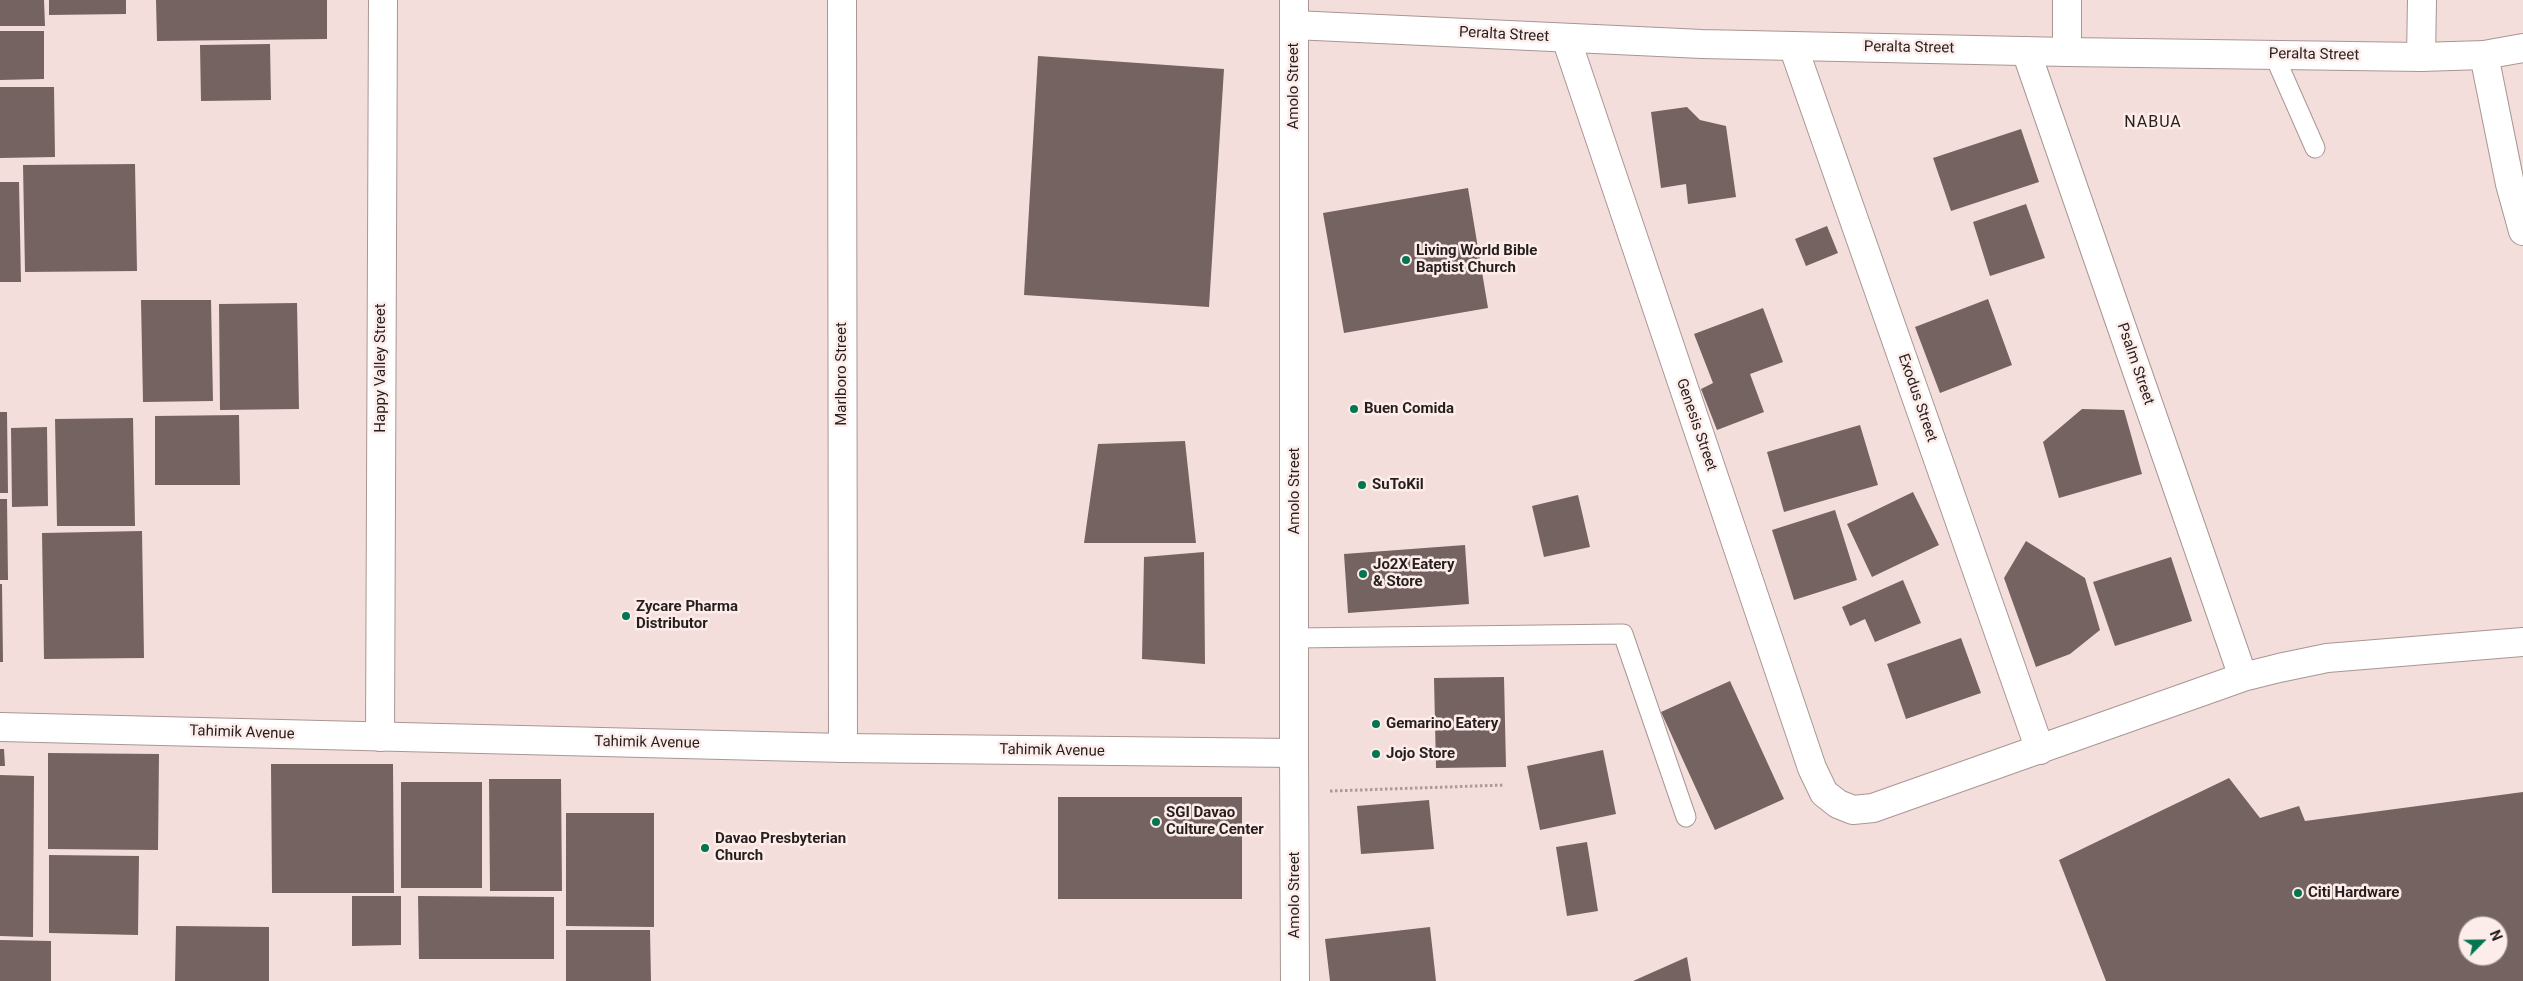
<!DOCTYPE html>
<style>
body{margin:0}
#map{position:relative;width:2523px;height:981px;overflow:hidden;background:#f3dedb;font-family:Roboto,sans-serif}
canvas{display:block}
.north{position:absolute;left:2458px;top:916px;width:50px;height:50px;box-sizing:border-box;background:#fdedea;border:1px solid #a79a98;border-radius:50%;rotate:67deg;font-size:14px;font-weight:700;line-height:20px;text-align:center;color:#261e1d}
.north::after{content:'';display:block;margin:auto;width:18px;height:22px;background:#037550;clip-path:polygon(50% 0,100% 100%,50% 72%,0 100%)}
</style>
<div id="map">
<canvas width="2523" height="981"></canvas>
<div class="north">N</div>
</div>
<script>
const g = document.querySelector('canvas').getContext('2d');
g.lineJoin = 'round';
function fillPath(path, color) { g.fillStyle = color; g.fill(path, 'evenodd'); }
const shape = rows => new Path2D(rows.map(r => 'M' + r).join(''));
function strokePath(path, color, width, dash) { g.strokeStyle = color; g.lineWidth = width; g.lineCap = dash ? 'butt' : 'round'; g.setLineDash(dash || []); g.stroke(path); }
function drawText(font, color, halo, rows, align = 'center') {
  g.font = font + ' Roboto,sans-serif'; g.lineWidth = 5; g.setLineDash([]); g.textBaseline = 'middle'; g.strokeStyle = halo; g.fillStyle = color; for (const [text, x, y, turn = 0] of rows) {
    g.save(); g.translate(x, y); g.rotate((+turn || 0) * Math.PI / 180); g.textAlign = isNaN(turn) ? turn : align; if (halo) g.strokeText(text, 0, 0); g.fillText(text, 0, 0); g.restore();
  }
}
const building = shape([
 [0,0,44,0,45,26,0,26],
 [49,0,126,0,126,14,49,15],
 [156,0,327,0,327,39,157,41],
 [0,31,44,31,44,79,0,80],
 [270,44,271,100,201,101,200,45],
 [1038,56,1224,69,1209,307,1024,295],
 [0,87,54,87,55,157,0,158],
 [1687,107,1700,120,1726,126,1736,197,1688,204,1686,184,1661,188,1651,112],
 [2021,129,2039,182,1951,211,1933,158],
 [135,164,137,271,25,272,23,165],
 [0,182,19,182,21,282,0,282],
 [1468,188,1488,308,1344,333,1323,213],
 [2026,204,2045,258,1990,276,1973,222],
 [1827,226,1838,253,1806,266,1795,239],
 [1988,299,2012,365,1940,393,1915,327],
 [141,300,211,300,213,401,143,402],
 [297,303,299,409,220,410,219,304],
 [1763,308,1783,362,1750,374,1764,412,1717,430,1701,389,1713,383,1694,334],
 [2082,409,2124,410,2142,474,2059,498,2043,442],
 [0,412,7,412,8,493,0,493],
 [239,415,240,485,155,485,155,416],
 [133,418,135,526,57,526,55,419],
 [1860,425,1878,485,1784,512,1767,452],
 [47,427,48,506,12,507,11,428],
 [1185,441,1196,543,1084,543,1098,444],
 [1913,492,1939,545,1872,577,1847,524],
 [1578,495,1590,547,1544,557,1532,506],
 [0,499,7,499,8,580,0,580],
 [1835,510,1857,580,1794,600,1772,530],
 [142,531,144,658,44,659,42,533],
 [2026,541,2085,578,2100,630,2070,654,2036,667,2004,578],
 [1465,545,1469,604,1348,613,1344,554],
 [1204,552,1205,664,1142,659,1144,557],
 [2171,557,2192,621,2115,646,2093,582],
 [1903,580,1921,623,1875,642,1865,619,1850,626,1842,607],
 [0,584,2,584,3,662,0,662],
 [1961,638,1981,693,1906,719,1887,664],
 [1504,677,1506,767,1436,768,1434,678],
 [1730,681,1784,799,1715,830,1661,712],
 [0,749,4,749,5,766,0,766],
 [1603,750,1616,814,1540,830,1527,766],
 [48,753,159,754,158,850,48,849],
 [271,764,393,764,394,893,272,893],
 [0,775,34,776,33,937,0,936],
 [2229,778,2260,818,2299,806,2305,821,2523,792,2523,981,2106,981,2059,860],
 [2468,926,2498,926,2498,956,2468,956],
 [489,779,561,779,562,891,490,891],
 [401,782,482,782,482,888,401,888],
 [1058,797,1242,797,1242,899,1058,899],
 [1429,800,1434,849,1361,854,1357,806],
 [566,813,654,813,654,927,566,926],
 [1587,842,1598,911,1567,916,1556,847],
 [49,855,139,856,138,935,49,933],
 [352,896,401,896,401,945,352,946],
 [418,896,554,897,554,959,419,959],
 [176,926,269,927,269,981,175,981],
 [1430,927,1436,981,1330,981,1325,939],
 [566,930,650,930,651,981,566,981],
 [0,940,51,941,51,981,0,981],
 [1687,957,1691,981,1633,981]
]);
const path = shape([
 [1330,791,1505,785]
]);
const lane = shape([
 [2274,55,2315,148],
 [1295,638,1623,634,1686,817]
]);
const street = shape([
 [842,0,843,748],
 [1294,0,1294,25],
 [2067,0,2067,52],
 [1566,38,1812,768,1824,793,1838,804,1853,810,1873,808,2243,677,2279,668,2327,658,2523,642],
 [1793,46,2040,750],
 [2026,51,2243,677],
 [2484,55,2510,184,2523,231],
 [2421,57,2422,0],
 [380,737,383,0],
 [1294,753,1295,981]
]);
const secondary = shape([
 [0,727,843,748,1294,753,1294,25,1702,44,2067,52,2421,57,2484,55,2523,48]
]);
const markers = [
 [1406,260,5,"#037550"],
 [1354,409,5,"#037550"],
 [1362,485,5,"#037550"],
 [1363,574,5,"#037550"],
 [626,616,5,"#037550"],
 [1376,724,5,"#037550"],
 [1376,754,5,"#037550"],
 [1156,822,5,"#037550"],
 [705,848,5,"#037550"],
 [2298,893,5,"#037550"]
];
const streetNames = [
 ["Peralta Street",1504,35,3],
 ["Peralta Street",1909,48,1],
 ["Peralta Street",2314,55,1],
 ["Amolo Street",1294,86,-90],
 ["Psalm Street",2135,364,71],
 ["Happy Valley Street",381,368,-90],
 ["Marlboro Street",842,374,-90],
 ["Exodus Street",1917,398,71],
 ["Genesis Street",1696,425,71],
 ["Amolo Street",1295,491,-90],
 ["Tahimik Avenue",242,733,2],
 ["Tahimik Avenue",647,743,1],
 ["Tahimik Avenue",1052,751,1],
 ["Amolo Street",1295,895,-90]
];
const poiNames = [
 ["Living World Bible",1416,251],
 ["Baptist Church",1416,268],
 ["Buen Comida",1364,409],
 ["SuToKil",1372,485],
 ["Jo2X Eatery",1373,565],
 ["& Store",1373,582],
 ["Zycare Pharma",636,607],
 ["Distributor",636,624],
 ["Gemarino Eatery",1386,724],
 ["Jojo Store",1386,754],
 ["SGI Davao",1166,813],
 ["Culture Center",1166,830],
 ["Davao Presbyterian",715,839],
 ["Church",715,856],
 ["Citi Hardware",2308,893]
];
const neighbourhoodNames = [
 ["NABUA",2153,123]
];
fillPath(building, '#756361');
strokePath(lane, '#a99693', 21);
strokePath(street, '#a99693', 30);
strokePath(secondary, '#a99693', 30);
strokePath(path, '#ab9a98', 3, [2.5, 2.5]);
strokePath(lane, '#fff', 19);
strokePath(street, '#fff', 28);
strokePath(secondary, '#fff', 28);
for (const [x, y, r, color] of markers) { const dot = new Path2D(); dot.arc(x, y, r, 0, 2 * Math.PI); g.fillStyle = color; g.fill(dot); strokePath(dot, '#fdedea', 2); }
drawText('15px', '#261e1d', '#fdedea', streetNames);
drawText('bold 15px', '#261e1d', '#fdedea', poiNames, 'left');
g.letterSpacing = '1px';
drawText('16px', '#261e1d', '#fdedea', neighbourhoodNames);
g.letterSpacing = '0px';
</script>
